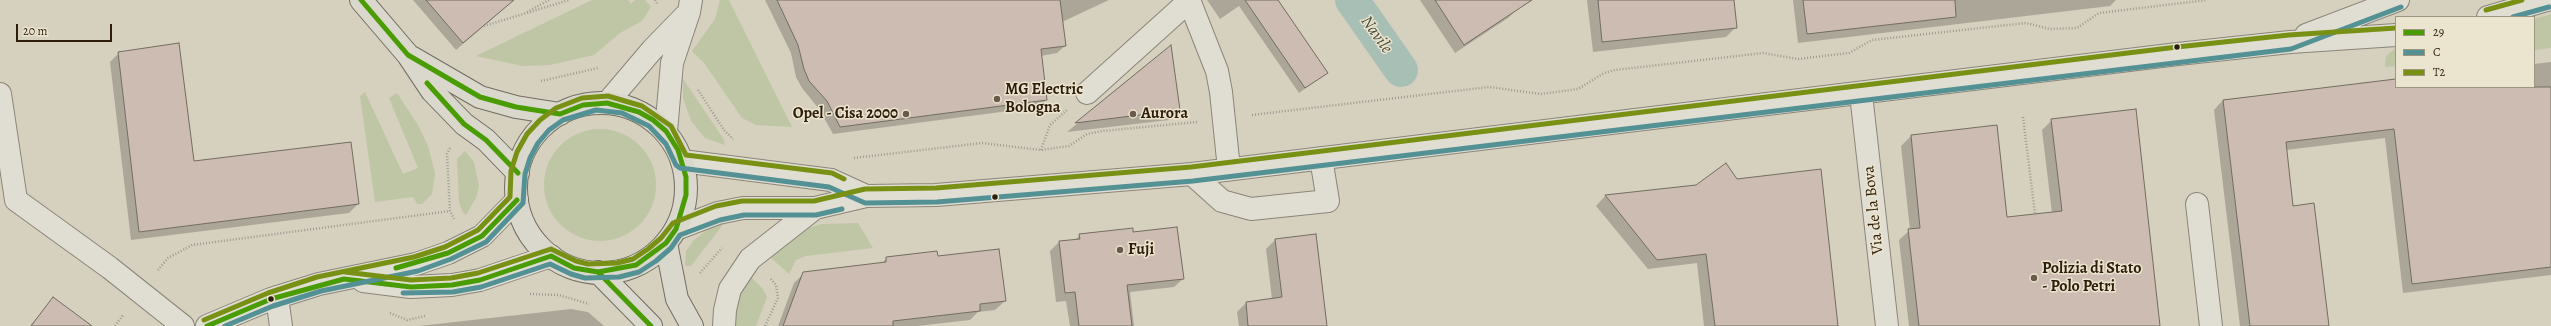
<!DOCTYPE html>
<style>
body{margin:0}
#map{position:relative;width:2551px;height:326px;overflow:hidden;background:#d6d0be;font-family:Alegreya,serif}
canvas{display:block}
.legend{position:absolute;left:2395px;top:16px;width:140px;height:72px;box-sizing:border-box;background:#ebe4ce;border:1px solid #9f9480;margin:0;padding:5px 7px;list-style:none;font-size:12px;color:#2d1d0a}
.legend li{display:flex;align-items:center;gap:8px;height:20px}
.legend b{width:20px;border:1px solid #9f9480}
.scale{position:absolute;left:16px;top:24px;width:96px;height:18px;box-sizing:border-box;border:2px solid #2d1d0a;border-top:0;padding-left:5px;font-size:12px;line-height:14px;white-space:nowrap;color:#2d1d0a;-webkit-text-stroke:3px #ebe4ce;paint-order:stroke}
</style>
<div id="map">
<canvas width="2551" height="326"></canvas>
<ul class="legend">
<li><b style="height:5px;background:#499d03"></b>29</li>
<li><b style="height:5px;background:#539195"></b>C</li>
<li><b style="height:5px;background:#789114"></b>T2</li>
</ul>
<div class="scale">20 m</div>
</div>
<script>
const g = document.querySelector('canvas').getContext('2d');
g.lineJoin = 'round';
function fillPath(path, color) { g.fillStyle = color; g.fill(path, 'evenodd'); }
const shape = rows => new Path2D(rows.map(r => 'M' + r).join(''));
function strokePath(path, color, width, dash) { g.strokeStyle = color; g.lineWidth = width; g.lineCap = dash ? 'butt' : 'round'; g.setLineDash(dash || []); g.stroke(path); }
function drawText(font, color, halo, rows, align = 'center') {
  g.font = font + ' Alegreya,serif'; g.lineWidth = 3; g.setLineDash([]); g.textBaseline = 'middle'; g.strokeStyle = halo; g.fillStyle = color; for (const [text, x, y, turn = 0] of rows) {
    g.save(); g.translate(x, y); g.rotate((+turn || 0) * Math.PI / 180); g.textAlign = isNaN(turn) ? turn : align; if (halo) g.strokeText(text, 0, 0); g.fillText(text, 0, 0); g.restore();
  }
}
const green = shape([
 [592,0,628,0,631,4,635,0,645,0,651,7,642,21,620,33,594,55,550,65,523,66,476,56],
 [720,0,729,0,792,127,756,125,742,118,704,63,692,51,715,19],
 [2551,14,2551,48,2534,50,2534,19],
 [2396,48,2396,66,2385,67,2386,56],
 [683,79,723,138,725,145,705,138,691,121,683,98],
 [365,92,403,174,418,168,389,98,397,93,418,125,428,146,435,173,432,194,422,204,417,204,413,197,375,202,360,96],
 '544 185a56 56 0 1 1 112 0a56 56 0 1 1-112 0Z',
 [465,151,474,162,479,186,476,198,466,215,462,211,459,202,457,159],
 [725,222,691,266,685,266,686,251,694,240,707,230],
 [858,223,873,248,806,256,796,260,789,274,770,257,797,234,809,228,822,224],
 [750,276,763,289,767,297,756,326,736,326,735,302]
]);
const shadow = shape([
 [413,0,514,0,456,50],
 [765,0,1109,0,1062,22,1065,46,1057,53,1041,56,1046,100,1039,107,833,134,819,109,802,88,796,77,791,53],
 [1207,0,1278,0,1327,73,1299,93,1239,6,1220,19],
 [1420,0,1511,0,1517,9,1508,18,1455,53],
 [1587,0,1733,0,1736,27,1726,37,1593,52],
 [1793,0,2116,0,2110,6,1798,43],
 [1170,47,1179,110,1169,120,1067,132],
 [119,53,193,162,358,204,349,213,131,240,110,62],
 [2551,62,2551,275,2403,293,2385,138,2286,150,2293,207,2328,326,2240,326,2214,110,2223,100,2396,80,2396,87,2534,87,2534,64],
 [2052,120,2160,326,1909,326,1899,240,1910,230,1901,146,1911,136,1997,127,2007,218,2052,213,2042,130],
 [1697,186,1837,326,1704,326,1697,263,1648,269,1596,206,1605,196],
 [1133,233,1183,279,1174,287,1130,292,1134,326,1070,326,1066,301,1056,302,1050,251,1059,242,1075,240,1080,235],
 [1275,240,1326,326,1239,326,1237,312,1246,303,1272,299,1266,249],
 [937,257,1005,301,995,310,978,312,970,320,917,326,778,326,794,283,804,273,881,264,887,258],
 [53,298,91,326,30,326],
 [571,309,588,312,604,326,419,326]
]);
const canal = shape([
 [1352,0,1401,70]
]);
const building = shape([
 [426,0,514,0,463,43,426,0],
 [777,0,1060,0,1066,46,1041,49,1047,100,840,127,827,101,809,81,804,69,798,45,777,0],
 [1245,0,1278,0,1328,73,1305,88,1245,0],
 [1435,0,1532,0,1464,45,1435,0],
 [1598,0,1734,0,1737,28,1602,42,1598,0],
 [1803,0,1955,0,1956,17,1807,34,1803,0],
 [179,43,194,161,351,142,359,204,139,232,118,52,179,43],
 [1171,45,1180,110,1075,123,1171,45],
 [2396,79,2396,87,2551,87,2551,267,2412,284,2394,129,2286,142,2293,206,2314,203,2329,326,2250,326,2223,100,2396,79],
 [2136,109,2160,326,1919,326,1908,229,1920,228,1911,135,1997,125,2007,217,2062,211,2051,119,2136,109],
 [1726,163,1737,179,1821,169,1838,326,1715,326,1706,254,1657,260,1605,195,1696,185,1726,163],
 [1177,227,1184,279,1127,285,1132,326,1079,326,1075,292,1065,293,1059,241,1080,239,1079,234,1133,228,1133,232,1177,227],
 [1316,234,1327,326,1248,326,1246,302,1282,297,1275,239,1316,234],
 [999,249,1006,301,980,304,980,311,893,321,893,326,783,326,803,272,886,262,886,257,937,251,938,256,999,249],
 [53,297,92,326,31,326,53,297]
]);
const path = shape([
 [655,0,658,5],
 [527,12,549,0],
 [484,26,569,0],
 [541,81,598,68],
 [698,90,724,130,733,139],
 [1252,115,1489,87,1541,94,1578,89,1604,73,1615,70,1763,53,1798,59,1849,53,1872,40,2026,23,2050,29,2077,28,2099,13,2207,0],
 [2023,117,2035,214],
 [450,148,447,154,450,211,454,219],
 [1041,150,1050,125,1067,110],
 [854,158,982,143,1041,150,1069,146,1087,134,1102,131,1197,122],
 [158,270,168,258,192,245,450,211],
 [700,273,722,248],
 [530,294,559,295,589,304],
 [390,313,407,320,425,316],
 [115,326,124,314],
 [765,326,778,298,776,285,770,278]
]);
const minor = shape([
 [1189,0,1217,71,1221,92,1229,169],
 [2488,17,2547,0],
 [2306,35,2398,0],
 [1087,93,1189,1],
 [0,94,16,200,110,268,183,326],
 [1861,94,1887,326],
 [607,103,652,50,685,16],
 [666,131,672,63,689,12,691,0],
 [682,161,831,180,866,196],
 [1192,174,1222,201,1251,209,1328,201,1321,158],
 [2197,204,2211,326],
 [676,229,718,213,743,208,815,208,866,196,936,195,1192,174,2178,54,2290,42,2396,35],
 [363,281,411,287,452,285,480,280,551,256],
 [277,297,281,326],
 [207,326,271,299,319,284,416,264,448,253,482,236,517,200],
 [724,326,725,310,730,289,750,259,815,208]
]);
const major = shape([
 [361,0,408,55,432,91,464,124,486,140,518,173],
 [411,57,480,97,516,107,560,114],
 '516 188a85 85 0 1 1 170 0a85 85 0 1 1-170 0Z',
 [666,243,677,299,692,326],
 [598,272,651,326]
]);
const bus1 = shape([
 [361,0,408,55,480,97,516,107,560,114],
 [427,83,464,124,486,140,518,173],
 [551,256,574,268,598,272,636,265,666,243,676,229,686,195,686,177,678,150,666,131,653,120,639,112,607,103,583,105,560,114],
 [396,268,448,253,482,236,517,200],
 [598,272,651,326],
 [207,326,271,299,344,279,411,287,452,285,480,280,551,256]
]);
const bus2 = shape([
 [2513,17,2549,7],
 [403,293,453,292,481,287,550,264,571,274,585,278,619,277,639,272,656,261,671,248,680,235,720,220,744,215,816,215,842,209],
 [225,326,273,306,321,291,418,271,451,259,486,242,523,203,525,174,530,158,538,143,549,130,563,120,596,110,622,113,649,126,666,144,676,165,680,168,829,187,865,203,937,202,1193,181,2291,49,2401,7]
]);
const bus3 = shape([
 [2486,10,2522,0],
 [345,272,411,280,451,278,478,273,551,249,576,261,588,264,617,263,633,259,648,249,661,238,673,223,716,206,742,201,814,201,865,189,936,188,1191,167,2177,47,2289,35,2396,28],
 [204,320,268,293,317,277,414,257,445,247,478,230,510,197,511,171,517,152,527,134,540,120,556,108,582,98,608,96,642,106,671,126,686,155,832,173,844,179]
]);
const markers = [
 [2177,47,3.5,"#2d1d0a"],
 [997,99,4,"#685c49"],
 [906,114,4,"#685c49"],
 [1133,114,4,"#685c49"],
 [995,197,3.5,"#2d1d0a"],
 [1120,250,4,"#685c49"],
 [2034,278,4,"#685c49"],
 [271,299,3.5,"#2d1d0a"]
];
const poiNames = [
 ["MG Electric",1005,90],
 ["Bologna",1005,108],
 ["Opel - Cisa 2000",898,114,"right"],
 ["Aurora",1141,114],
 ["Fuji",1128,250],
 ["Polizia di Stato",2042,269],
 ["- Polo Petri",2042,287]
];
const streetNames = [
 ["Via de la Bova",1874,210,-96]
];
const waterNames = [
 ["Navile",1376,35,55]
];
fillPath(green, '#bfc6a5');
fillPath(shadow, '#0003');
strokePath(canal, '#a8bfb6', 34);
fillPath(building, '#cdbcb1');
strokePath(building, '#736d61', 1);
strokePath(minor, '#8b8579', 24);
strokePath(major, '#736d61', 24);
strokePath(path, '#9f9a92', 2.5, [1, 2]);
strokePath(minor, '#e0ddd3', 22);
strokePath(major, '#dad7cc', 22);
strokePath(bus1, '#499d03', 5);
strokePath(bus2, '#539195', 5);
strokePath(bus3, '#789114', 5);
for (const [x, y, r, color] of markers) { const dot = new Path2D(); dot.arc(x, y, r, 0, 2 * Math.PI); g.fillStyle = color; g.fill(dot); strokePath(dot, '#ebe4ce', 1.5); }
drawText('bold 16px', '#2d1d0a', '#ebe4ce', poiNames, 'left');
drawText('16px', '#2d1d0a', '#ebe4ce', streetNames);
drawText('italic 17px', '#4c4c3c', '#ebe4ce', waterNames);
</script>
